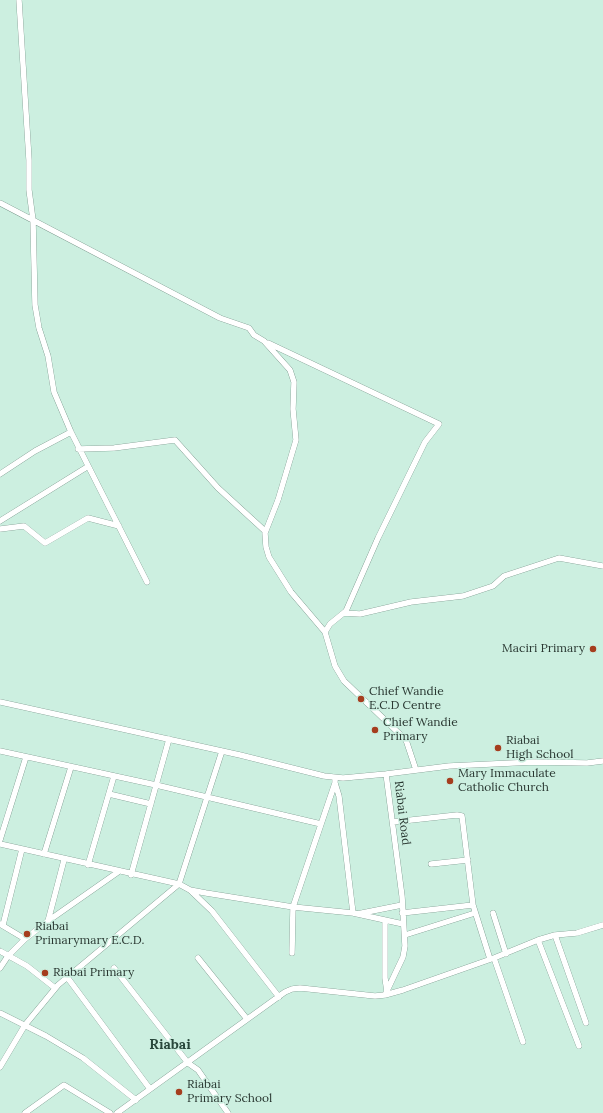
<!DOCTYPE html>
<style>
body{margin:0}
canvas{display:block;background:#ccefe0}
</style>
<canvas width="603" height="1113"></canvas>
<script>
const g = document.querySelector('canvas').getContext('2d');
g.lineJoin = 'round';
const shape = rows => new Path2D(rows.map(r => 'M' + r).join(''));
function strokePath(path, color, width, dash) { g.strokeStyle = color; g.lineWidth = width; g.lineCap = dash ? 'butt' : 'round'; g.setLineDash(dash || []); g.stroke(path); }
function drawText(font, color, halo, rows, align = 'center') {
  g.font = font + ' Lora,serif'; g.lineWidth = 3; g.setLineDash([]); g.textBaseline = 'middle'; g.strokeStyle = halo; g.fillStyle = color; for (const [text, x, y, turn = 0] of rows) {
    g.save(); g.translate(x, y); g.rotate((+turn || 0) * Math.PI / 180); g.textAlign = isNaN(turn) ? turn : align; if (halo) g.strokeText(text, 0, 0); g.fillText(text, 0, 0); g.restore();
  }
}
const street = shape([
 [19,0,29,160,29,190,33,220,35,305,39,328,48,356,54,392,71,432,147,582],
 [0,203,220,318,249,328,254,335,264,341,290,370,294,382,293,409,296,440,278,500,265,533,266,547,269,557,291,592,325,632,335,666,344,681,406,740,416,770],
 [268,343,439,424,425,442,378,538,346,611,330,624,325,632],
 [78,449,114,448,175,440,218,488,265,531],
 [0,474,35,451,71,432],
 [0,521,87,467],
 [0,529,24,526,45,543,88,518,119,526],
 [344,613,360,614,411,602,463,596,493,586,504,576,559,558,603,566],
 [0,702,240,755,324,776,343,778,386,774],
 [0,751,156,785,321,824],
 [335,783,339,796,353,913],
 [109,794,151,804],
 [393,822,457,815,462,816,473,905,490,959],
 [0,840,26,757],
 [0,844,179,884,190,890,206,893,293,907,353,913,403,924],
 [44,854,71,767],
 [431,864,468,860],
 [88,865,114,776],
 [131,875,169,739],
 [190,890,212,911,279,997],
 [402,913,473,905],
 [493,913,506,954],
 [357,914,402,905],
 [385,920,385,978,387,992],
 [48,921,118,872],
 [0,924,25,939],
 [3,925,22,849],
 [405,935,475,913],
 [555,935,586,1023],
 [538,940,579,1046],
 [0,951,27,966,55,988],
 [292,953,293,907,335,783,335,778],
 [198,958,247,1019],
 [494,958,523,1042],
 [0,968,8,956,25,939,48,921,64,860],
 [114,968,188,1063,198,1070,228,1113],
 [67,977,150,1089],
 [385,995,403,957,405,946,402,896,386,774,449,766,534,762,587,763,603,761],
 [0,1013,46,1036,83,1058,136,1100],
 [0,1067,25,1025,58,985,179,884,222,751],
 [25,1113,64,1085,110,1113],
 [117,1113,285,992,292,989,300,988,375,996,385,995,403,990,494,958,538,940,555,935,577,933,603,925]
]);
const markers = [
 [593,649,4,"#a53d1e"],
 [361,699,4,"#a53d1e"],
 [375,730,4,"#a53d1e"],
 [498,748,4,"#a53d1e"],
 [450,781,4,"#a53d1e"],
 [27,934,4,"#a53d1e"],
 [45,973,4,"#a53d1e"],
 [179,1092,4,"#a53d1e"]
];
const poiNames = [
 ["Maciri Primary",585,649,"right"],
 ["Chief Wandie",369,692],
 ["E.C.D Centre",369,706],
 ["Chief Wandie",383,723],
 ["Primary",383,737],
 ["Riabai",506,741],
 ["High School",506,755],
 ["Mary Immaculate",458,774],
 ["Catholic Church",458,788],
 ["Riabai",35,927],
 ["Primarymary E.C.D.",35,941],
 ["Riabai Primary",53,973],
 ["Riabai",187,1085],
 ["Primary School",187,1099]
];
const streetNames = [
 ["Riabai Road",402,813,83]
];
const quarterNames = [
 ["Riabai",170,1045]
];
strokePath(street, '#68897c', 6);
strokePath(street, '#fff', 5.5);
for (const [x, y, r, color] of markers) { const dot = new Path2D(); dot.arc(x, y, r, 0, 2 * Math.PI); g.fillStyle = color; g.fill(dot); strokePath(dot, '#ccefe0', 1.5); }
drawText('12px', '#2a3832', '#ccefe0', poiNames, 'left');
drawText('12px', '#2a3832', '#ccefe0', streetNames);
drawText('bold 14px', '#28473b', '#ccefe0', quarterNames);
</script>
